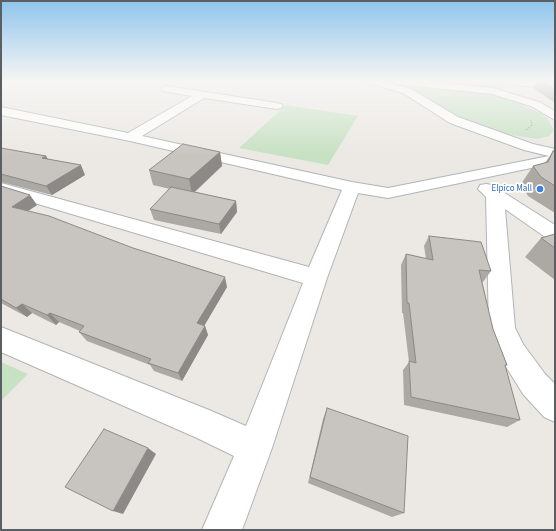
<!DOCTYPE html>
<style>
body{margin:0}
#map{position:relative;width:556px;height:531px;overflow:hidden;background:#ece9e4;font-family:"Source Sans 3",sans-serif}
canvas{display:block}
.frame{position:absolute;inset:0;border:2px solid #5c5f62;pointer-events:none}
</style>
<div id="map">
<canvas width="556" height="531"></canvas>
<div class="frame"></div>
</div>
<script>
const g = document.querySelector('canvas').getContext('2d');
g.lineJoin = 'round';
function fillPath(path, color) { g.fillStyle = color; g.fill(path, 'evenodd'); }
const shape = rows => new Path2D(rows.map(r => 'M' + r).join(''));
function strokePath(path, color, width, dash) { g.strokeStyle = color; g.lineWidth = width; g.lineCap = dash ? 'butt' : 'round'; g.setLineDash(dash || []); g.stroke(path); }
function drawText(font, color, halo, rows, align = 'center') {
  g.font = font + ' "Source Sans 3",sans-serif'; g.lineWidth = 3.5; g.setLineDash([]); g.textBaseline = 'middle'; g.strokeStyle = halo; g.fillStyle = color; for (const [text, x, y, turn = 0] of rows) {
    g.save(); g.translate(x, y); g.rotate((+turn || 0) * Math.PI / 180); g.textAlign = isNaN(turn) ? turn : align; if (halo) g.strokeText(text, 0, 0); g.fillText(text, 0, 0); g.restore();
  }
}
const green = shape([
 [414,81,478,81,504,83,505,89],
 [404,84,480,91,511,99,542,114,547,118,554,130,549,136,537,139,500,133,455,115],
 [286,105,358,116,328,165,239,148],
 [1,362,28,374,1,401]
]);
const path = shape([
 [526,130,532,125,531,120]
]);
const minor = shape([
 [366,81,381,81,411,89,458,117,533,144,555,149,555,163,388,198,358,193,327,278,272,448,242,530,202,530,234,456,197,438,1,352,1,327,209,410,246,426,303,283,1,193,1,183,309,267,342,190,130,141,1,115,1,107,128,133,192,96,163,91,162,89,163,87,167,86,277,103,281,104,283,106,281,108,277,109,204,98,142,136,352,182,388,188,549,156,524,150,450,123,403,93,368,83,366,81],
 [391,81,422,81,493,88,539,102,555,111,555,120,531,106,492,94,396,84,391,81],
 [502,81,533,81,555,83,555,89,507,84,502,81],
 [486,184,492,185,555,225,555,241,548,239,505,209,515,328,523,344,545,374,555,384,555,422,544,417,523,394,503,362,489,329,486,197,478,189,480,185,486,184]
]);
const wall = shape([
 [537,81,555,81,555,103,533,88],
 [1,148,46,156,48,159,85,175,52,195,1,182],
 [553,151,555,151,555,213,528,196,521,184,533,166,545,163],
 [220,152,222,166,195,192,236,201,237,212,221,234,154,220,150,209,170,189,153,185,149,170],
 [1,186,37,205,28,211,227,287,204,326,205,326,208,335,182,381,154,371,150,365,87,341,79,332,80,331,59,322,56,325,32,313,27,317,1,303],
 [555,234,555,280,525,257,541,238],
 [429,236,491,271,483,282,482,282,493,329,507,365,505,367,520,420,507,427,404,405,403,370,409,362,403,313,402,313,401,265,406,254,426,259,424,246],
 [327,408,404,513,392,517,308,483,323,419]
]);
const shadedWall = shape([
 [220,152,222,166,192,194,189,179],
 [46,156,51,165,42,158],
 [81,165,85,175,52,195,46,186],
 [30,195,37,205,19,217,12,207],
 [236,201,237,212,221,234,219,224],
 [225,277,227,287,200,333,197,323],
 [22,304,32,313,27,317,16,308],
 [50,313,59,322,56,325,47,315],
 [205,326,208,335,182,381,178,373],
 [148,448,156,454,123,514,113,511]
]);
const building = shape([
 [540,81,555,81,555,90,540,81],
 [183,144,220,152,189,179,149,170,183,144],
 [1,148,46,156,42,158,81,165,46,186,1,174,1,148],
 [553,151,555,151,555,186,541,177,533,166,548,162,553,151],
 [1,186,30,195,12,207,49,216,133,248,225,277,197,323,205,326,178,373,148,363,151,359,79,332,84,326,50,313,47,315,22,304,16,308,1,299,1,186],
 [171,187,236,201,219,224,150,209,171,187],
 [555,234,555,248,541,238,555,234],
 [429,236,481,242,491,271,479,270,493,329,507,365,505,365,520,420,411,397,409,361,416,363,409,303,407,303,406,254,433,260,429,236],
 [327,408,408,436,404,513,310,477,327,408],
 [104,429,148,448,113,511,65,487,104,429]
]);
const markers = [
 [540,189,4,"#3f7fe0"]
];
const farShopnames = [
 ["Elpico Mall",532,189]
];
fillPath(green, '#c7e1c3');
strokePath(minor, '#b1b4b7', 2);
strokePath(path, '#9fc3a4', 1.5, [2, 1]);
fillPath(minor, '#fff');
fillPath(wall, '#aca9a5');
fillPath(shadedWall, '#8c8986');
fillPath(building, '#c8c4c0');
strokePath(building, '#8c8986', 1);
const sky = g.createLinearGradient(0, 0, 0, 155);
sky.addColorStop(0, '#90c5ed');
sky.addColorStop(0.52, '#f6f5f3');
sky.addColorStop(1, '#f6f5f300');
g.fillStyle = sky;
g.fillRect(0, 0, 556, 155);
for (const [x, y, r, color] of markers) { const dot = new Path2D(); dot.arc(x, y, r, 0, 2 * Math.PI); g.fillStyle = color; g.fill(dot); strokePath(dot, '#fff', 1.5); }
drawText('9px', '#366cbe', '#fff', farShopnames, 'right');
</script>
